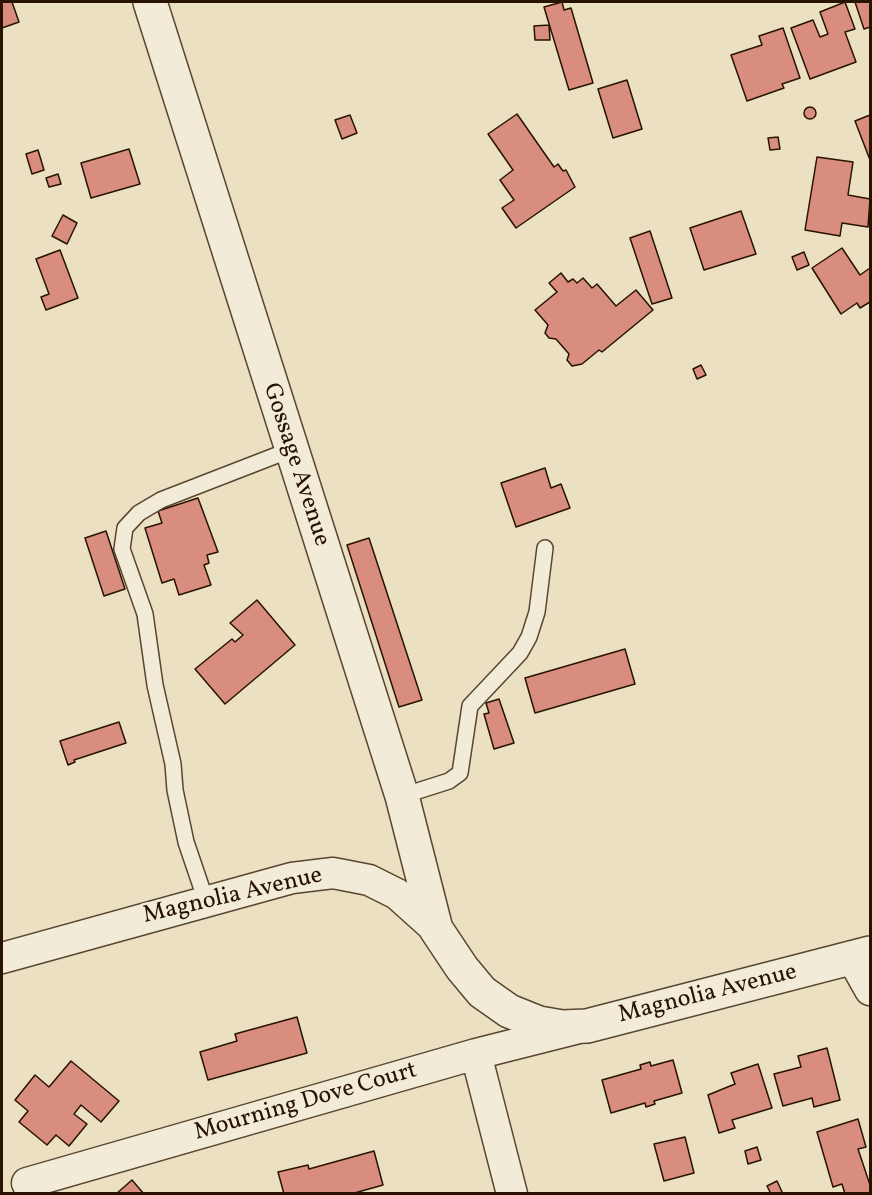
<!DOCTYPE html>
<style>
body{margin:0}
#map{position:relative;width:872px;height:1195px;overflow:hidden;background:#ebe0c2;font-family:Vollkorn,serif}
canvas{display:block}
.frame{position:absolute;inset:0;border:3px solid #271300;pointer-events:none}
</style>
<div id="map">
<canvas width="872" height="1195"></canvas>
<div class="frame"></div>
</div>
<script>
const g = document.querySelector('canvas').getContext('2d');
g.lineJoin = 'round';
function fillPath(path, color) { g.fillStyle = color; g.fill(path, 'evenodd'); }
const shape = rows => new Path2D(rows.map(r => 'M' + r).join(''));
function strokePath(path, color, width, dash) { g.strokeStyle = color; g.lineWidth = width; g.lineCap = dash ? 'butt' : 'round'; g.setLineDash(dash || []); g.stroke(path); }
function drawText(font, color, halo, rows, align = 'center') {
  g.font = font + ' Vollkorn,serif'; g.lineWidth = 5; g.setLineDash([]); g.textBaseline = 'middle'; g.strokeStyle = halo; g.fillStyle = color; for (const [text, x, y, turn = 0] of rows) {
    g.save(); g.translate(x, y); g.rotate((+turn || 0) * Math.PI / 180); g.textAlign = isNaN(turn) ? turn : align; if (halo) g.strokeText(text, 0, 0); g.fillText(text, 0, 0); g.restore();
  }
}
const building = shape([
 [2,2,12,2,19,22,2,28,2,2],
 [562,2,564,10,571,8,593,83,569,90,544,7,562,2],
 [845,2,855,29,845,32,856,62,810,79,791,28,813,20,820,37,828,34,820,12,845,2],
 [855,2,870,2,870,27,864,29,855,2],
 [549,25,550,40,535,40,534,26,549,25],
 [783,28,800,78,782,84,784,88,747,101,731,55,762,45,759,36,783,28],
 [627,80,642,129,613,138,598,89,627,80],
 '804 113a6 6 0 1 1 12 0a6 6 0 1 1-12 0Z',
 [517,114,554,167,558,164,563,171,566,170,575,187,516,228,502,208,514,200,500,180,513,170,488,134,517,114],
 [350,115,357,133,342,139,335,120,350,115],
 [870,115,870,160,855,121,870,115],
 [778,137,780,149,770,150,768,138,778,137],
 [129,149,140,184,91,198,81,163,129,149],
 [38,150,44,170,32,174,26,154,38,150],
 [817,157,853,162,848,195,870,199,868,227,842,223,840,236,805,230,817,157],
 [58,174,61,184,49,187,46,178,58,174],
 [741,211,756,254,704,270,690,228,741,211],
 [63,215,77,223,67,244,52,236,63,215],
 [650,231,672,298,652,304,630,238,650,231],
 [842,248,860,275,870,268,870,302,860,308,857,303,841,314,812,268,842,248],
 [60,250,78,298,46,310,41,297,49,294,36,259,60,250],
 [804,252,809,265,797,270,792,257,804,252],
 [561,273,568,282,573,279,577,283,583,278,592,288,597,284,616,306,636,290,653,310,602,352,599,350,582,364,572,366,567,360,569,354,556,339,549,338,545,333,548,325,535,310,557,292,549,283,561,273],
 [701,365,706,375,697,379,693,369,701,365],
 [545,468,551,488,561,484,570,508,516,527,501,483,545,468],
 [198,498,218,552,207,555,209,563,204,565,211,585,179,595,174,579,162,583,145,528,162,523,158,511,198,498],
 [106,531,125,589,104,596,85,538,106,531],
 [369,538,422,700,399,707,347,545,369,538],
 [257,600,295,645,225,704,195,669,232,639,235,642,243,635,230,623,257,600],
 [625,649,635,684,535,713,525,678,625,649],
 [499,699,514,743,494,749,484,714,489,713,486,703,499,699],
 [119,722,126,743,74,760,75,762,68,765,60,741,119,722],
 [297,1017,307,1053,208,1080,200,1052,237,1041,235,1034,297,1017],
 [827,1048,840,1100,814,1107,812,1098,783,1106,774,1074,801,1067,798,1056,827,1048],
 [673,1060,682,1093,654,1101,655,1104,646,1107,645,1103,611,1113,602,1080,641,1069,640,1065,650,1062,651,1066,673,1060],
 [71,1061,119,1101,101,1122,81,1105,74,1114,87,1124,69,1146,56,1135,47,1145,19,1122,28,1111,15,1100,35,1075,49,1087,71,1061],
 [758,1064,772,1108,732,1120,735,1128,719,1133,708,1095,735,1084,731,1073,758,1064],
 [858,1119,866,1147,858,1149,870,1185,870,1194,845,1194,842,1184,833,1187,817,1132,858,1119],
 [685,1137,694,1173,664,1181,654,1144,685,1137],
 [757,1147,761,1160,748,1164,745,1151,757,1147],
 [374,1151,383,1185,351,1194,284,1194,278,1172,308,1165,309,1169,374,1151],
 [132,1180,144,1194,116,1194,132,1180],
 [777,1181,783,1194,771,1194,767,1186,777,1181]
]);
const service = shape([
 [402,796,449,781,460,773,470,706,520,653,529,637,537,612,545,548],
 [206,901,186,842,175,790,173,764,155,685,145,614,122,549,125,528,139,513,161,500,290,450]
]);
const minor = shape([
 [2,958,292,878,333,873,369,880,397,894,436,929],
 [852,958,870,990],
 [476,1054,512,1194],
 [27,1183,476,1054,575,1029]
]);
const tertiary = shape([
 [150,2,402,796,436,929,462,968,482,992,509,1011,539,1023,562,1027,587,1026,870,953]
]);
const streetNames = [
 ["Gossage Avenue",295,465,72],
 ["Magnolia Avenue",233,897,-13],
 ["Magnolia Avenue",708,995,-14],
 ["Mourning Dove Court",306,1103,-16]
];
fillPath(building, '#d88d7e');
strokePath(building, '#271300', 1.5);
strokePath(service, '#584630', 18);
strokePath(minor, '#584630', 33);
strokePath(tertiary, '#584630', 36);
strokePath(service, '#f2ebd7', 15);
strokePath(minor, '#f2ebd7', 30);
strokePath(tertiary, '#f2ebd7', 33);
drawText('24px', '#271300', '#f2ebd7', streetNames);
</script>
